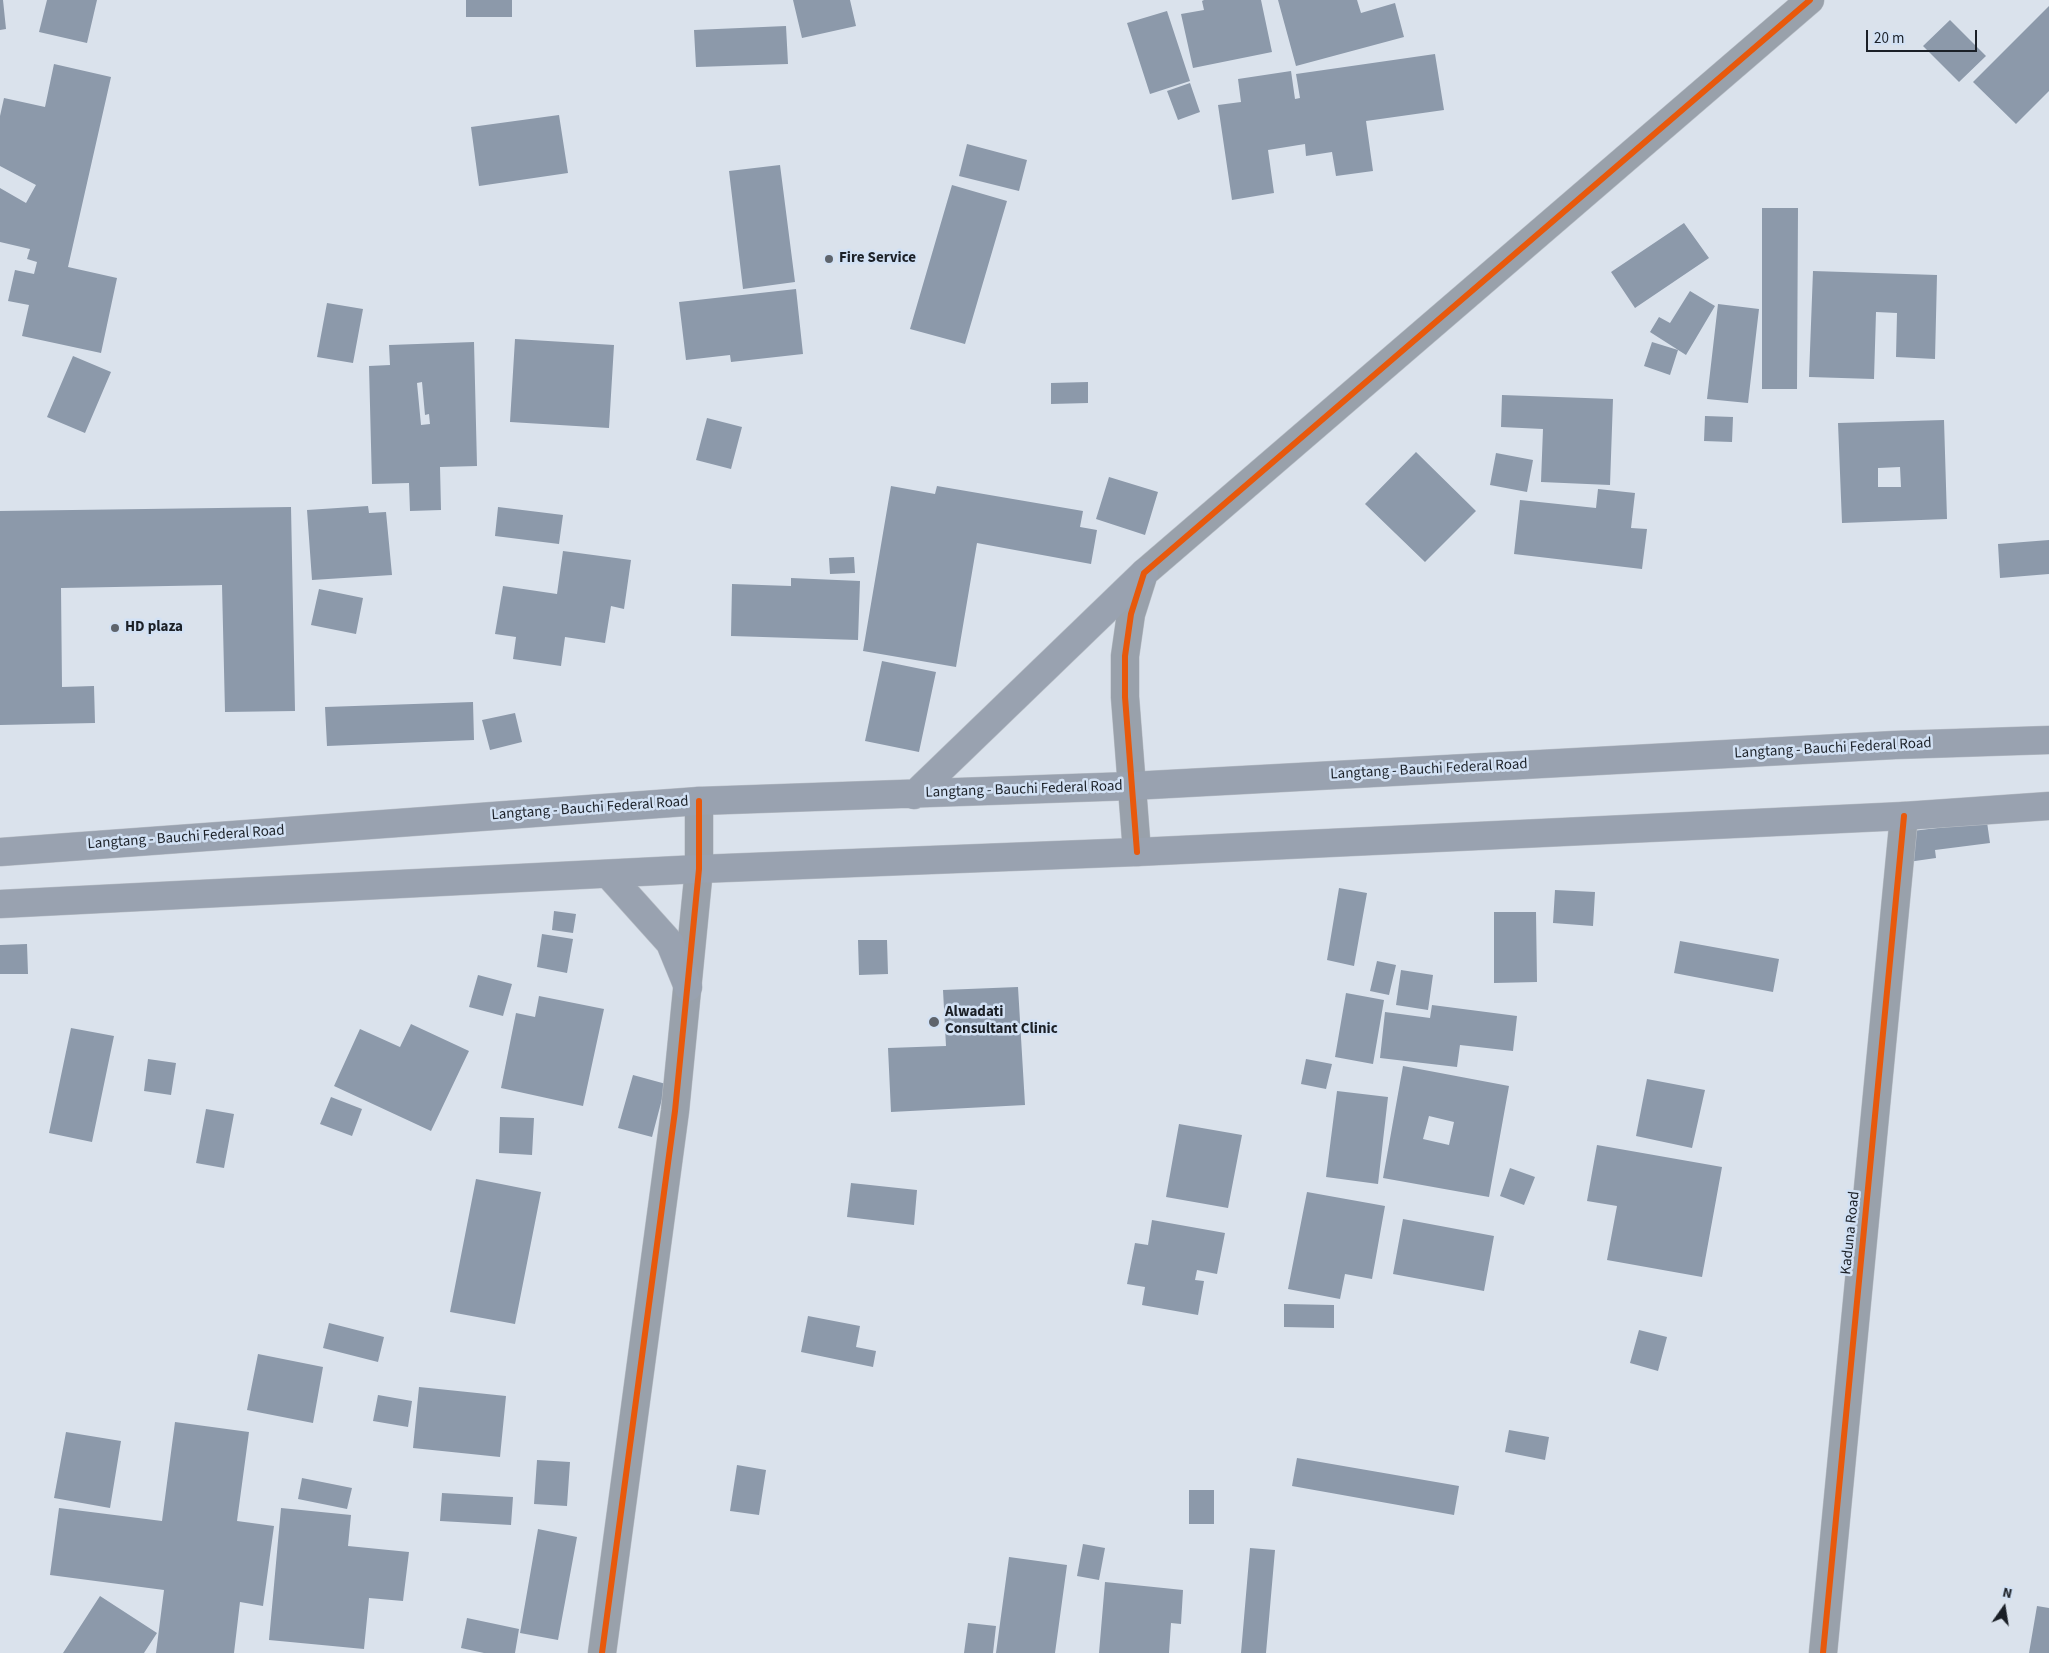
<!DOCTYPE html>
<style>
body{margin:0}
#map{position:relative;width:2049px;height:1653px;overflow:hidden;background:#dae2ec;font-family:"Source Sans 3",sans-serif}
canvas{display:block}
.north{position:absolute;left:1979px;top:1583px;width:50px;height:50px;-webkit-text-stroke:4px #d2e1f4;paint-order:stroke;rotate:13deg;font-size:14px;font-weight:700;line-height:20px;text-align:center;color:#1b2027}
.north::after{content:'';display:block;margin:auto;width:18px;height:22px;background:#1b2027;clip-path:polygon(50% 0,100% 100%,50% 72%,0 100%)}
.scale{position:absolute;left:1866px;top:30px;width:111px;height:22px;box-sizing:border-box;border:2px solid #1b2027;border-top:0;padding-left:6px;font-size:15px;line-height:18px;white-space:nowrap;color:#1b2027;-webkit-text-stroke:4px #d2e1f4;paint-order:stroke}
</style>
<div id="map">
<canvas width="2049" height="1653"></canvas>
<div class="north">N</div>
<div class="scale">20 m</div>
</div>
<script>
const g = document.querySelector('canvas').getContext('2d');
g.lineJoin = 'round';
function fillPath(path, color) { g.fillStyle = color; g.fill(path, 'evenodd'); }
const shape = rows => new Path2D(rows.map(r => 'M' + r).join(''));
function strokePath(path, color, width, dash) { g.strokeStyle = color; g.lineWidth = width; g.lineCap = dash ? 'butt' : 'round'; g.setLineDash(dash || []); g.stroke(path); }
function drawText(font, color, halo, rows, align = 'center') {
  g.font = font + ' "Source Sans 3",sans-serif'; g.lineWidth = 5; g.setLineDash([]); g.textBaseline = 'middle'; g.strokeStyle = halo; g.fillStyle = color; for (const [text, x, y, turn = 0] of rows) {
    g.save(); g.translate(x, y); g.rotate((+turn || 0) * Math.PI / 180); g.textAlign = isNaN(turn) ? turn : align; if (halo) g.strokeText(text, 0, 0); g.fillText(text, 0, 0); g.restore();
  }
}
const building = shape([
 [0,0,3,0,6,29,0,30],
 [47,0,97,0,87,43,39,32],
 [466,0,512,0,512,17,466,17],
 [793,0,850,0,856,26,802,38],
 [1204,0,1261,0,1272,52,1193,68,1181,14,1204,10,1202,1],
 [1278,0,1357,0,1361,13,1395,3,1404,37,1296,66],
 [2049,6,2049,91,2016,124,1973,82],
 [1167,11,1190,81,1150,94,1127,23],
 [1950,20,1986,56,1959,82,1923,46],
 [786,26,788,64,696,67,694,30],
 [1435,54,1444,110,1366,121,1373,171,1336,176,1332,152,1306,156,1305,144,1268,150,1274,193,1232,200,1218,105,1241,102,1238,79,1291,71,1295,99,1300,98,1296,74],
 [54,64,111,77,68,267,117,278,101,353,22,336,29,305,8,301,15,270,34,274,37,262,27,259,30,249,0,242,0,188,26,203,36,185,0,166,0,116,4,98,45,107],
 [1190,83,1200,112,1178,120,1167,91],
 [559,115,568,173,479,186,471,127],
 [967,144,1027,160,1019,191,959,176],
 [780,165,795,282,743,289,729,171],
 [952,185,1007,201,965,344,910,329],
 [1762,208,1798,208,1797,389,1762,389],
 [1684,223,1709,258,1635,308,1611,272],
 [1813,271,1937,275,1935,359,1896,357,1897,313,1876,312,1874,379,1809,377],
 [796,289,803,354,731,362,730,355,686,360,679,302],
 [1690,291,1715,306,1686,355,1650,332,1659,317,1670,323],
 [327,303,363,309,353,363,317,357],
 [1718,304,1759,309,1748,403,1707,399],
 [515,339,614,345,609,428,510,422],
 [474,342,477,466,440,467,441,510,410,511,409,483,372,484,369,366,390,365,389,345],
 [422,382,425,415,429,414,430,424,421,425,417,383],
 [1652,342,1678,350,1670,375,1644,366],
 [73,356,111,372,85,433,47,417],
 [1088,382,1088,403,1051,404,1051,383],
 [1502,395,1613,399,1610,485,1541,482,1543,429,1501,427],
 [1705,416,1733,417,1732,442,1704,441],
 [707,418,742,427,731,469,696,460],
 [1944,420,1947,519,1842,523,1838,423],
 [1900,467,1901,487,1878,487,1878,468],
 [1416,452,1476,511,1425,562,1365,504],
 [1496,453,1533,460,1527,492,1490,485],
 [1109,477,1158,492,1145,535,1096,519],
 [891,486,935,494,937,486,1083,511,1080,527,1097,530,1091,564,977,543,956,667,863,651],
 [1598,489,1635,493,1631,528,1647,529,1642,569,1514,554,1520,500,1596,508],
 [368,506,369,513,386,512,392,575,312,580,307,510],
 [291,507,295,711,225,712,222,585,61,588,62,687,94,686,95,723,0,725,0,511],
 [498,507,563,515,559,544,495,536],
 [2049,540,2049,574,2000,578,1998,544],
 [563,551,631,560,624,609,611,606,605,643,565,637,561,666,513,659,516,637,495,634,503,586,557,594],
 [854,557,855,573,830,574,829,558],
 [791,578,860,581,858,640,731,636,732,584,791,586],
 [319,589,363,598,356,634,311,625],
 [882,661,936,672,919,752,865,741],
 [473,702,474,740,327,746,325,707],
 [515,713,522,742,490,750,482,720],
 [1987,822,1990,843,1935,850,1936,858,1908,862,1904,832],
 [1339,888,1367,893,1354,966,1327,960],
 [1555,890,1595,892,1593,926,1553,923],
 [554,911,576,914,573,933,552,930],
 [1494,912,1536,912,1537,982,1494,983],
 [542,934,573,939,567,973,537,967],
 [858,940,887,940,888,974,859,975],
 [1680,941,1779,959,1773,992,1674,973],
 [27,944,28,974,0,974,0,945],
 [1377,961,1396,965,1389,995,1370,991],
 [1401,970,1433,975,1428,1010,1396,1005],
 [478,975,512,984,503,1016,469,1007],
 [1018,987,1025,1105,891,1112,888,1048,946,1046,943,990],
 [1346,993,1384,1000,1373,1064,1335,1057],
 [539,996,604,1009,583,1106,501,1088,516,1013,535,1017],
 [1432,1005,1517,1016,1513,1051,1460,1045,1457,1067,1380,1058,1385,1012,1430,1018],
 [411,1024,469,1051,431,1131,334,1086,360,1029,400,1047],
 [71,1028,114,1036,92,1142,49,1133],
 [148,1059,176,1063,171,1095,144,1091],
 [1306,1059,1332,1064,1326,1089,1301,1084],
 [1403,1066,1509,1086,1489,1197,1383,1178],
 [1429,1116,1454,1122,1449,1145,1423,1139],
 [633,1075,666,1084,652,1137,618,1128],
 [1647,1079,1705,1090,1692,1148,1636,1136],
 [1337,1091,1388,1097,1378,1184,1326,1177],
 [331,1097,362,1109,352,1136,320,1124],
 [206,1109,234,1114,224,1168,196,1163],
 [500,1117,534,1118,532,1155,499,1153],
 [1179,1124,1242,1135,1228,1208,1166,1197],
 [1597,1145,1722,1167,1702,1277,1607,1260,1617,1206,1587,1201],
 [1510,1168,1535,1177,1524,1205,1500,1196],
 [476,1179,541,1192,515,1324,450,1312],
 [851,1183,917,1190,914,1225,847,1217],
 [1307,1192,1385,1206,1372,1279,1345,1274,1340,1299,1288,1289],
 [1403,1219,1494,1236,1484,1291,1393,1274],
 [1152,1220,1225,1233,1217,1274,1197,1270,1195,1280,1204,1281,1198,1315,1142,1305,1145,1287,1127,1284,1135,1243,1148,1245],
 [1284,1304,1334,1305,1334,1328,1284,1327],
 [808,1316,860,1326,856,1347,876,1351,873,1367,801,1352],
 [329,1323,384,1337,378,1362,323,1348],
 [1639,1330,1667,1337,1658,1371,1630,1363],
 [258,1354,323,1367,313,1423,247,1410],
 [419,1387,506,1396,500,1457,413,1448],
 [378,1395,412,1401,408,1427,373,1421],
 [175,1422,249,1432,237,1521,274,1526,263,1606,240,1602,234,1653,156,1653,164,1590,50,1575,59,1508,162,1521],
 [1509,1430,1549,1437,1545,1460,1505,1452],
 [66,1432,121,1441,110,1508,54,1498],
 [1297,1458,1459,1486,1454,1515,1292,1486],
 [537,1460,570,1462,567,1506,534,1504],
 [737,1465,766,1470,759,1515,730,1511],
 [302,1478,352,1488,347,1509,298,1499],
 [1189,1490,1214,1490,1214,1524,1189,1524],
 [442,1493,513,1497,511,1525,440,1521],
 [281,1508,351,1515,348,1546,409,1552,403,1601,369,1598,364,1649,269,1640],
 [538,1529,577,1537,558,1640,520,1633],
 [1083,1544,1105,1548,1099,1580,1077,1576],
 [1250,1548,1275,1550,1266,1653,1241,1653],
 [1009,1557,1067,1565,1055,1653,996,1653],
 [1105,1582,1183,1590,1181,1624,1171,1623,1169,1653,1099,1653],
 [100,1596,157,1633,144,1653,63,1653],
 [2037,1606,2049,1608,2049,1653,2029,1653],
 [467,1618,519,1629,515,1653,484,1653,461,1648],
 [968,1623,996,1626,993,1653,964,1653]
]);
const minor = shape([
 [602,1653,675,1111,699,869,699,801],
 [1823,1653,1904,816]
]);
const tertiary = shape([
 [1137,852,1125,697,1125,656,1131,614,1144,573,1810,0]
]);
const primary = shape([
 [914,795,1144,573],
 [0,852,699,801,1131,786,1895,745,2049,740],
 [608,874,670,943,688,987],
 [0,904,699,869,1137,852,1904,816,2049,806]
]);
const cycleway = shape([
 [1137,852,1125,697,1125,656,1131,614,1144,573,1810,0],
 [602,1653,675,1111,699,869,699,801],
 [1823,1653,1904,816]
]);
const markers = [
 [829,259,5,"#5e646c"],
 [115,628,5,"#5e646c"],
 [934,1022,6,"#5e646c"]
];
const poiNames = [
 ["Fire Service",839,259],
 ["HD plaza",125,628],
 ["Alwadati",945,1013],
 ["Consultant Clinic",945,1030]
];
const streetNames = [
 ["Langtang - Bauchi Federal Road",1833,749,-3],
 ["Langtang - Bauchi Federal Road",1429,770,-3],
 ["Langtang - Bauchi Federal Road",1024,790,-2],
 ["Langtang - Bauchi Federal Road",590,809,-4],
 ["Langtang - Bauchi Federal Road",186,838,-4],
 ["Kaduna Road",1851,1233,-84]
];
fillPath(building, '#8c99aa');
strokePath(minor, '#b9bfc7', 29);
strokePath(tertiary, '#b9bfc7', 29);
strokePath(primary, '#b9bfc7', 29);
strokePath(minor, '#99a1ab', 28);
strokePath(tertiary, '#99a1ab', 28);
strokePath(primary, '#99a2b0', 28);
strokePath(cycleway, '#e8590c', 6);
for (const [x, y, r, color] of markers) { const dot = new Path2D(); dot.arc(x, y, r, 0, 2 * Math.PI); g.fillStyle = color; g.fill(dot); strokePath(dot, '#d2e1f4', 2); }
drawText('bold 15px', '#1b2027', '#d2e1f4', poiNames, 'left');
drawText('15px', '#1b2027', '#d2e1f4', streetNames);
</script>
